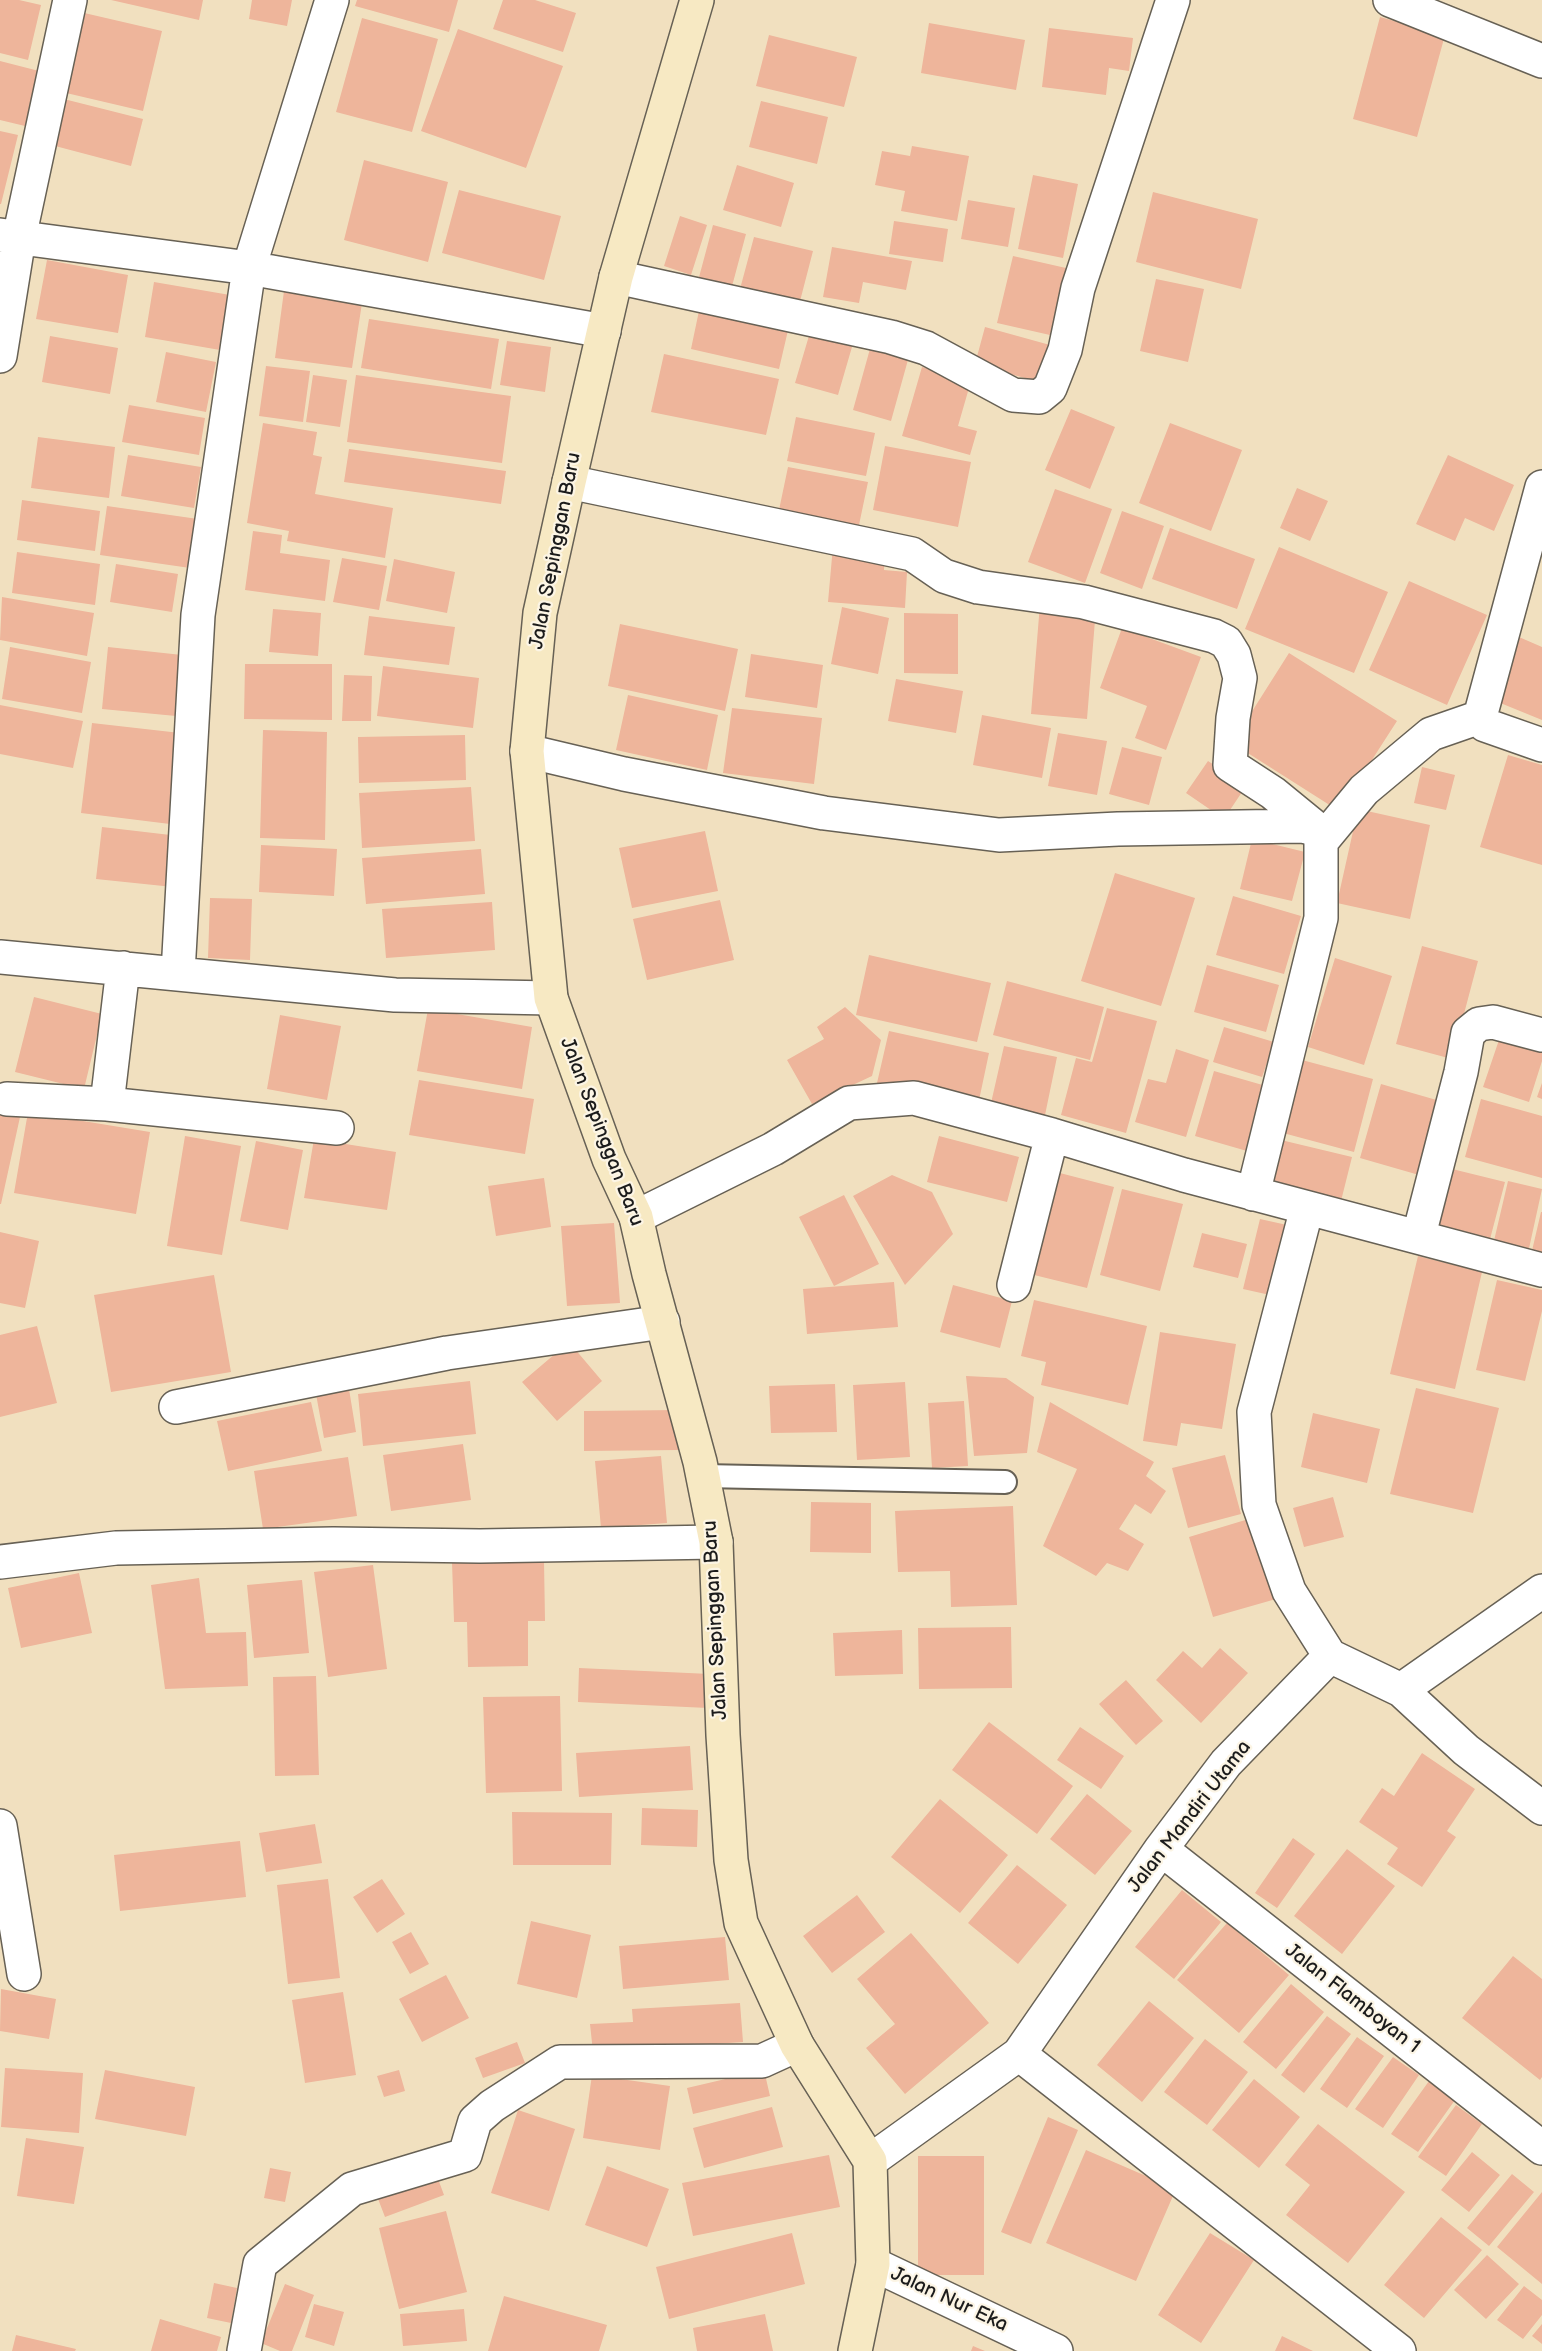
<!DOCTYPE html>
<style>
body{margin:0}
canvas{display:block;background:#f1e0bf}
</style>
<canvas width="1542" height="2351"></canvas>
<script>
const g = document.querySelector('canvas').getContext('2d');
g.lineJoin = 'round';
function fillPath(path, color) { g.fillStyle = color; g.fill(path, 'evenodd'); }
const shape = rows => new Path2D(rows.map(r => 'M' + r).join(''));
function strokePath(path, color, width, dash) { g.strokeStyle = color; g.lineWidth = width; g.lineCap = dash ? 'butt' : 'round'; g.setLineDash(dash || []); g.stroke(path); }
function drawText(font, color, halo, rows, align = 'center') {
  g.font = font + ' "Balsamiq Sans",sans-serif'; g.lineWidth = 4.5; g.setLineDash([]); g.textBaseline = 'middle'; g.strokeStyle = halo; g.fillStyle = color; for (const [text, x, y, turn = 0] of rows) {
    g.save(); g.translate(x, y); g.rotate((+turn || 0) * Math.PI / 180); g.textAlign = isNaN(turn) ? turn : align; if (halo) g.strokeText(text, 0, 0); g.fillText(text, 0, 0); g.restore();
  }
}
const building = shape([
 [0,0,19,0,41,5,28,60,0,53],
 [111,0,203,0,199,20],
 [252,0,292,0,287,26,249,19],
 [357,0,458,0,449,32,355,6],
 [503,0,535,0,576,13,563,52,493,29],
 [80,12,162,31,143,111,62,92],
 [1380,17,1445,35,1417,137,1353,119],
 [362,18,438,39,412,132,336,112],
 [929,23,1025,40,1016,90,921,73],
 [1049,28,1133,38,1129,71,1109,68,1106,95,1042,87],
 [458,29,563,66,526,168,421,131],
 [769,35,857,57,844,107,756,86],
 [0,61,39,71,25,126,0,120],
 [52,96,143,119,131,166,40,142],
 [761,101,828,117,817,164,749,147],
 [0,131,18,135,1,204,0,204],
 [912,146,969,156,957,221,901,211,905,191,875,185,882,151,910,156],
 [364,160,448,182,428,262,344,240],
 [737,165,794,183,781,227,723,210],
 [1033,175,1078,184,1063,258,1018,249],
 [459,190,561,216,544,280,442,253],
 [1153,192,1258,219,1241,289,1136,262],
 [968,200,1015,208,1008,247,961,239],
 [680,216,707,225,691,275,664,266],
 [894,221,948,229,943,262,889,254],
 [713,225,746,234,731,290,698,281],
 [754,237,813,251,799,305,740,289],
 [832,247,912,261,906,290,863,282,859,303,823,297],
 [1013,256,1066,268,1050,335,997,323],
 [47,260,128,275,118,333,36,319],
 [1156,279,1204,289,1188,362,1140,351],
 [154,282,230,295,220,350,145,337],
 [284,291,362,303,352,368,275,358],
 [700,306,789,326,779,369,691,349],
 [369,319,499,339,491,389,361,368],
 [985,327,1050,345,1039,382,975,364],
 [811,329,854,340,838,395,795,383],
 [50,336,118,348,110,394,42,382],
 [873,338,911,349,891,421,853,410],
 [507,341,551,347,545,392,500,385],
 [166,352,216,362,206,412,156,402],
 [664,354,779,379,766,435,651,412],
 [266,366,310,371,303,422,259,416],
 [922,367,971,381,958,426,977,431,970,455,902,436],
 [313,375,347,380,340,427,306,422],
 [356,375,511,396,502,463,347,442],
 [129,405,205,418,199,455,122,442],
 [1071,409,1115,427,1090,489,1045,470],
 [796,417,875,433,866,476,787,461],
 [263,423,317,432,313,455,322,457,315,494,393,508,385,558,287,541,289,531,247,523],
 [1170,423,1242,450,1211,531,1139,503],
 [38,437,115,447,109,498,31,488],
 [885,446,971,462,958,527,873,510],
 [349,449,506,471,501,504,344,482],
 [128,455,201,467,194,508,121,496],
 [1448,455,1514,485,1494,531,1465,518,1455,541,1416,524],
 [788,467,868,482,859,525,779,510],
 [1297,488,1328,501,1310,541,1280,528],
 [1055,489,1112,509,1085,583,1028,562],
 [22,500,100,511,95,551,17,540],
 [107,506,205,520,197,569,100,555],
 [1122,511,1164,526,1142,589,1100,573],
 [1170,528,1255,559,1237,609,1152,579],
 [253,531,282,535,280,553,330,560,325,601,245,590],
 [833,546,885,550,884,570,907,572,905,608,828,602],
 [1279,547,1388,592,1354,673,1245,629],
 [17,552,100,564,95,605,12,593],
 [342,558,387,566,379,610,333,602],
 [394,559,455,572,447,613,386,601],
 [116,564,178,574,172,612,110,602],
 [1409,581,1487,615,1447,705,1369,670],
 [2,597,94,613,87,656,0,640],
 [1040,604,1096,608,1087,719,1031,714],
 [842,607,889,618,878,674,831,664],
 [273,609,321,613,318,656,269,652],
 [904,613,958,614,958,674,904,673],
 [369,616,455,627,449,665,364,655],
 [620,624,738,649,725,711,608,686],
 [1122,628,1201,657,1166,750,1135,738,1147,706,1100,688],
 [1519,637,1542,647,1542,720,1493,700],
 [10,647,91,662,82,713,2,699],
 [108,647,182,655,176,716,102,709],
 [1289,653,1397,721,1339,811,1232,743],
 [751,654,823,665,817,708,745,697],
 [245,664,332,664,332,720,244,719],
 [383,666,479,678,473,728,377,716],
 [344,675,372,676,371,721,342,721],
 [896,679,963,691,956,733,888,721],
 [628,695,718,715,707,770,616,750],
 [0,705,83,721,73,768,0,754],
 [732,708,822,718,814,784,723,773],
 [982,715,1051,728,1042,778,973,765],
 [92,723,189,734,178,825,81,813],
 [263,730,327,732,325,840,260,838],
 [1058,733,1107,741,1097,795,1048,786],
 [465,735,466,780,359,783,358,737],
 [1122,747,1162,757,1149,805,1109,794],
 [1508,755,1542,765,1542,865,1480,847],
 [1208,761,1246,786,1224,819,1186,793],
 [1422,767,1455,775,1446,810,1414,803],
 [471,787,475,841,362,848,359,793],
 [1358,809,1430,825,1410,919,1337,903],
 [102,827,179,836,173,887,96,879],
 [705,831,718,891,632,908,619,848],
 [1252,839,1305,852,1292,901,1240,889],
 [261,845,337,849,334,896,259,892],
 [481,849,485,894,366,904,362,858],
 [1115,873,1195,898,1161,1006,1081,981],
 [1233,896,1301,916,1284,974,1216,955],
 [210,898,252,899,250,960,208,958],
 [720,900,734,960,647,980,633,919],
 [492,902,495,950,386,958,382,909],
 [1422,946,1478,961,1452,1059,1396,1044],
 [869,955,991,983,977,1042,856,1015],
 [1335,958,1392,976,1364,1065,1308,1047],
 [1207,965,1279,985,1266,1032,1194,1012],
 [1007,981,1104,1007,1090,1060,993,1035],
 [34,997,102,1014,84,1089,15,1072],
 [845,1007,881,1040,872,1076,812,1104,787,1060,824,1039,817,1027],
 [1107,1008,1157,1021,1126,1133,1061,1115,1076,1058,1092,1062],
 [428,1009,532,1027,522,1089,417,1071],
 [280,1015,341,1026,327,1100,267,1089],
 [1224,1027,1274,1042,1262,1077,1213,1062],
 [889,1031,989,1053,978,1105,877,1083],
 [1500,1037,1542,1050,1542,1061,1529,1102,1483,1087],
 [1004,1046,1057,1057,1045,1115,991,1103],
 [1176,1049,1209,1060,1186,1137,1135,1122,1148,1079,1166,1083],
 [1302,1060,1373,1079,1354,1152,1283,1133],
 [1214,1071,1266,1086,1247,1151,1195,1136],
 [419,1080,534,1099,525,1154,409,1135],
 [1542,1083,1542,1099,1537,1097],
 [1381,1084,1440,1101,1419,1175,1360,1158],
 [1481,1099,1542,1116,1542,1178,1465,1157],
 [28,1112,150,1132,136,1214,14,1193],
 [0,1113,20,1117,1,1204,0,1204],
 [185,1136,241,1146,222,1255,167,1246],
 [939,1136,1019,1157,1007,1202,927,1182],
 [314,1139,396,1152,387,1210,304,1198],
 [1281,1140,1352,1157,1340,1205,1270,1188],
 [256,1141,303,1150,288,1230,240,1221],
 [1444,1167,1505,1182,1489,1243,1428,1227],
 [1056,1172,1114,1187,1087,1288,1030,1274],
 [892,1175,932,1192,953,1234,905,1285,853,1196],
 [544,1178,551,1227,496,1236,488,1186],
 [1508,1181,1542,1189,1528,1253,1493,1245],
 [1122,1189,1183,1204,1160,1291,1100,1275],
 [844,1195,879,1264,834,1286,799,1217],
 [1541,1212,1542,1212,1542,1257,1531,1255],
 [1260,1219,1287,1225,1270,1295,1243,1289],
 [614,1223,620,1303,567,1306,561,1226],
 [0,1232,39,1241,25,1308,0,1303],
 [1202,1233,1247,1244,1238,1278,1193,1267],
 [1418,1256,1482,1272,1455,1389,1390,1374],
 [214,1275,231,1372,111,1392,94,1295],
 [1497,1280,1542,1290,1542,1311,1525,1381,1476,1370],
 [894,1282,898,1327,807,1334,803,1289],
 [953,1285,1012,1301,1000,1348,940,1332],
 [1034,1300,1147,1326,1128,1405,1041,1385,1046,1362,1021,1356],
 [37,1326,57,1403,0,1417,0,1335],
 [1160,1332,1236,1344,1222,1429,1181,1423,1177,1446,1143,1441],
 [569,1342,602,1381,557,1421,522,1382],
 [966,1376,1006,1378,1034,1397,1027,1453,974,1456],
 [470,1381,476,1434,363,1446,358,1394],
 [905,1382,910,1457,857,1460,853,1385],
 [835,1384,837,1432,771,1433,769,1386],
 [1416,1388,1499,1408,1473,1513,1390,1494],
 [349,1389,356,1432,324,1438,316,1394],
 [964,1401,968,1466,932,1468,928,1403],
 [311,1402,322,1451,228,1471,217,1421],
 [1050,1402,1154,1462,1146,1476,1166,1491,1151,1514,1135,1504,1119,1529,1144,1544,1128,1571,1107,1563,1096,1576,1043,1546,1077,1469,1037,1452],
 [679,1410,679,1450,584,1451,584,1411],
 [1313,1413,1380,1429,1367,1483,1301,1467],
 [463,1444,471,1500,391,1511,383,1455],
 [1225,1455,1241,1514,1188,1528,1172,1468],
 [661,1456,667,1523,601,1528,595,1461],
 [348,1457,357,1516,263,1529,254,1471],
 [1333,1497,1344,1537,1304,1547,1293,1508],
 [811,1502,871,1503,871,1553,810,1552],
 [1013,1506,1017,1605,951,1607,950,1571,898,1572,895,1511],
 [1252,1518,1276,1599,1213,1617,1189,1537],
 [544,1561,545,1621,528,1621,528,1666,468,1667,467,1622,454,1622,452,1562],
 [373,1565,387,1669,328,1677,314,1572],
 [79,1573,92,1633,21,1648,8,1588],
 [199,1578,206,1633,246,1632,248,1686,165,1689,151,1585],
 [302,1580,309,1653,254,1658,247,1585],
 [1011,1627,1012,1688,919,1689,918,1628],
 [902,1630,903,1674,835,1676,833,1633],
 [1220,1648,1248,1673,1201,1723,1156,1680,1183,1651,1202,1668],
 [579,1668,710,1674,708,1708,578,1702],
 [316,1676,319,1775,275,1776,273,1677],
 [1126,1680,1163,1721,1136,1745,1099,1704],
 [560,1696,562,1791,486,1793,483,1697],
 [989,1722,1073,1786,1037,1834,952,1770],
 [1080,1727,1124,1756,1101,1789,1057,1760],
 [690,1746,693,1790,579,1797,576,1753],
 [1422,1753,1475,1789,1447,1831,1456,1837,1422,1887,1387,1864,1398,1848,1359,1822,1382,1788,1394,1796],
 [1087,1794,1132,1831,1095,1875,1050,1839],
 [940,1799,1008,1855,960,1913,891,1857],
 [642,1808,698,1810,697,1847,641,1845],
 [512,1812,612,1813,611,1865,513,1865],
 [315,1824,322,1863,266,1872,259,1833],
 [1293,1838,1315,1854,1277,1908,1255,1893],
 [240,1841,246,1897,120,1911,114,1855],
 [1347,1849,1395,1886,1342,1954,1294,1916],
 [1017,1865,1067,1905,1018,1964,968,1923],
 [328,1879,340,1978,288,1984,277,1885],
 [382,1879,405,1914,377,1933,353,1897],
 [1182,1890,1221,1922,1174,1979,1135,1947],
 [857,1895,885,1932,832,1973,803,1936],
 [531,1921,591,1935,577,1998,517,1984],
 [1227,1923,1289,1975,1239,2033,1177,1980],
 [411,1932,429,1964,410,1974,392,1942],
 [911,1933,989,2023,905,2094,866,2048,895,2024,857,1979],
 [725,1937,729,1980,623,1989,619,1946],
 [1513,1956,1542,1979,1542,2077,1540,2080,1462,2018],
 [446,1975,469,2018,422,2042,399,1999],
 [1291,1984,1324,2012,1276,2069,1243,2042],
 [1,1989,56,1999,49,2039,0,2031],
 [343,1992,356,2075,305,2083,292,2000],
 [1149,2001,1194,2038,1142,2102,1097,2065],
 [740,2003,743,2042,593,2052,590,2024,633,2022,632,2009],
 [1327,2016,1351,2034,1304,2093,1281,2075],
 [1357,2037,1384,2056,1347,2108,1320,2089],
 [1205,2039,1248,2072,1207,2125,1164,2092],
 [517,2042,525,2063,483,2078,475,2058],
 [1393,2057,1419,2075,1383,2128,1355,2109],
 [5,2068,83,2073,79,2133,1,2127],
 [105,2070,195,2087,186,2136,95,2119],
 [399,2070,405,2091,384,2097,377,2076],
 [764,2070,770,2096,693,2114,687,2088],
 [592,2075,670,2086,660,2150,583,2138],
 [1254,2079,1300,2117,1259,2168,1212,2130],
 [1429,2081,1455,2100,1418,2152,1391,2134],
 [1456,2105,1482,2124,1446,2176,1418,2157],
 [772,2107,783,2147,704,2168,693,2128],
 [518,2110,575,2129,549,2211,491,2193],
 [1048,2117,1078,2130,1031,2244,1001,2232],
 [1318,2124,1405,2192,1348,2263,1286,2215,1310,2185,1285,2165],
 [26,2138,84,2147,74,2204,17,2196],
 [1086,2150,1176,2189,1136,2281,1046,2243],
 [1472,2152,1500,2175,1469,2212,1441,2190],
 [829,2155,840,2207,693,2236,682,2183],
 [918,2156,984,2156,984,2275,918,2275],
 [607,2166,669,2189,647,2247,585,2225],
 [270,2168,291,2172,285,2202,264,2198],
 [434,2168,444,2195,385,2217,375,2191],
 [1512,2174,1534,2192,1489,2246,1467,2228],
 [1542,2192,1542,2284,1497,2247],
 [446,2211,467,2292,399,2309,379,2228],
 [1441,2217,1482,2250,1424,2318,1384,2285],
 [792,2233,805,2284,669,2319,656,2267],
 [1210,2233,1254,2260,1201,2343,1158,2315],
 [1487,2255,1519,2284,1486,2319,1454,2290],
 [214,2283,237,2288,231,2323,207,2318],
 [285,2284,314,2295,292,2351,280,2351,261,2343],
 [1524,2286,1542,2300,1542,2315,1523,2339,1497,2320],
 [504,2296,607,2325,599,2351,488,2351],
 [314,2304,344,2312,334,2346,305,2337],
 [464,2309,467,2341,403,2346,400,2314],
 [765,2314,773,2351,697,2351,693,2328],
 [160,2319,221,2337,217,2351,151,2351],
 [1542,2324,1542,2344,1532,2336],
 [16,2335,76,2349,75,2351,12,2351],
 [1282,2336,1313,2351,1275,2351],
 [973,2346,985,2351,971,2351]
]);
const lane = shape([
 [703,1476,1005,1482]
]);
const street = shape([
 [1390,0,1542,61],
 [0,235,249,268,604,331],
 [616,277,891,337,926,348,1013,395,1039,397,1050,388,1065,350,1078,288,1173,0],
 [0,356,19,238,70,0],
 [569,482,912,554,944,576,978,587,1084,602,1214,636,1226,642,1234,655,1240,678,1233,718,1230,765,1273,793,1317,829],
 [1542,487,1480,717,1485,725,1542,745],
 [527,751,624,774,824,813,999,835,1118,829,1302,826,1317,829,1321,842,1321,918,1253,1194],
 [1321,842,1364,790,1431,734,1480,717],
 [0,957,395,995,551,998],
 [178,973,198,615,249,268,332,0],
 [7,1099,107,1104,337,1128],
 [107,1104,123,968],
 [1307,1208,1254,1412,1259,1505,1289,1591,1330,1656],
 [636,1217,773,1149,849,1103,914,1098,1052,1135,1184,1175,1542,1270],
 [1419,1235,1461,1072,1468,1033,1479,1024,1493,1022,1542,1035],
 [1014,1285,1052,1135],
 [176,1407,447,1353,663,1322],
 [0,1562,116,1548,333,1544,480,1546,716,1542],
 [1401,1690,1542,1591],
 [0,1826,24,1974],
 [1161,1849,1542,2148],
 [1019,2054,1399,2351],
 [870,2161,1019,2054,1161,1849,1226,1763,1330,1656,1401,1690,1466,1750,1542,1808],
 [873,2264,1056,2351],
 [244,2351,260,2264,352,2189,465,2155,475,2121,492,2106,560,2062,762,2061,797,2045]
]);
const secondary = shape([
 [697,0,616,277,569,482,540,613,527,751,551,998,609,1159,636,1217,649,1274,700,1462,716,1542,723,1735,731,1860,741,1923,797,2045,870,2161,873,2264,855,2351]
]);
const streetNames = [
 ["Jalan Sepinggan Baru",556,551,-79],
 ["Jalan Sepinggan Baru",601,1132,69],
 ["Jalan Sepinggan Baru",716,1620,-93],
 ["Jalan Mandiri Utama",1190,1817,-52],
 ["Jalan Flamboyan 1",1352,1999,38],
 ["Jalan Nur Eka",949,2300,25]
];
fillPath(building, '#eeb59b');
strokePath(lane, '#676155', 26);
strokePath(street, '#676155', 36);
strokePath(secondary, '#676155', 36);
strokePath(lane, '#fff', 22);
strokePath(street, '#fff', 33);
strokePath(secondary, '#f7e9c3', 33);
drawText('20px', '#1c1c1c', '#fcf5e5', streetNames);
</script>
